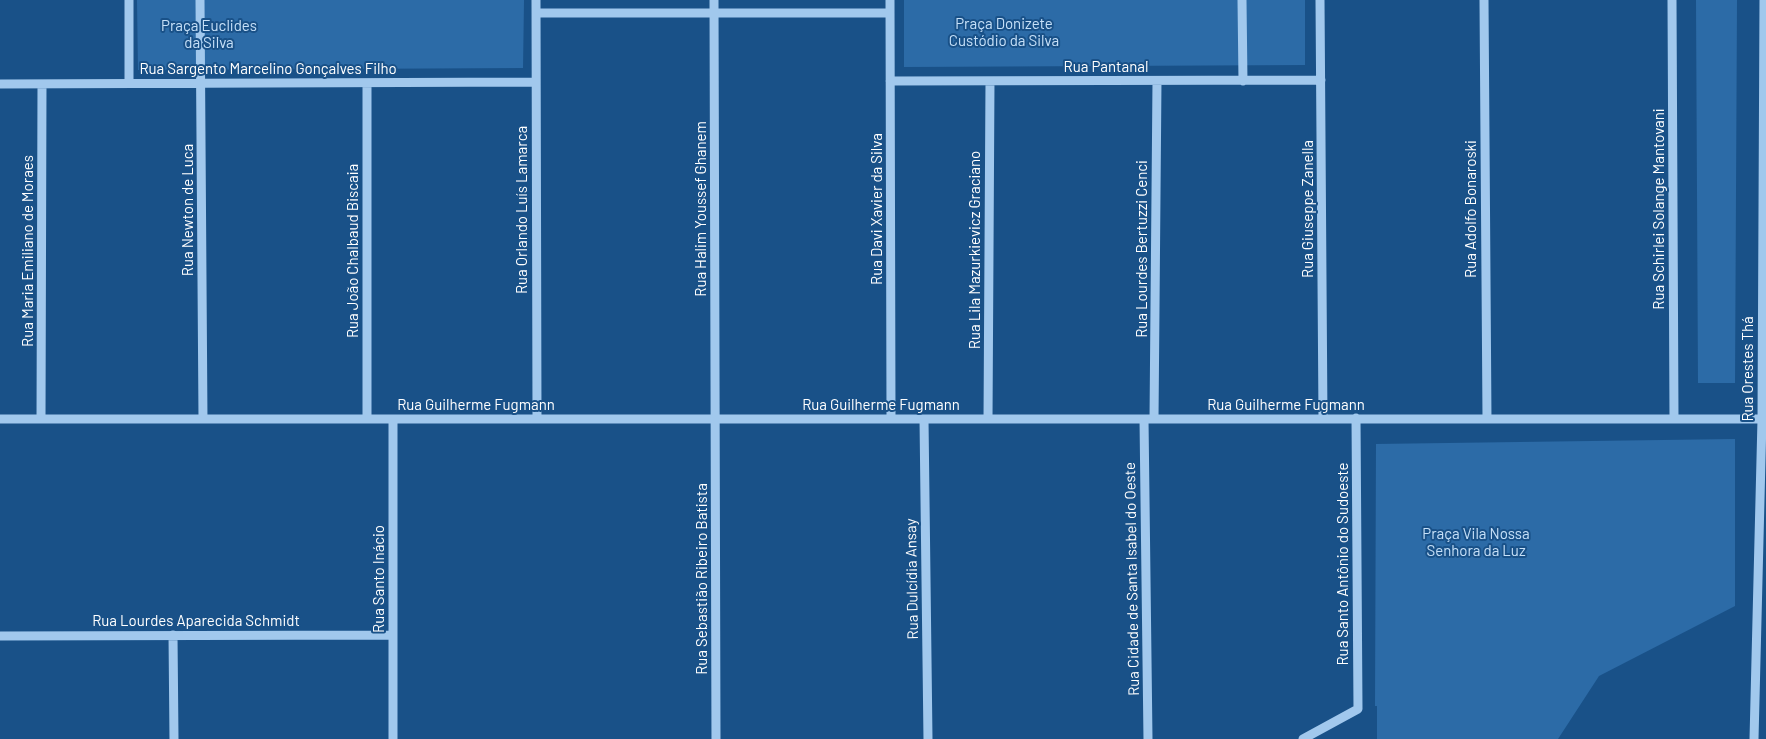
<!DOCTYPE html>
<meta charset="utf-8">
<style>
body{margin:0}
canvas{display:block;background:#195188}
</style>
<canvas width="1766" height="739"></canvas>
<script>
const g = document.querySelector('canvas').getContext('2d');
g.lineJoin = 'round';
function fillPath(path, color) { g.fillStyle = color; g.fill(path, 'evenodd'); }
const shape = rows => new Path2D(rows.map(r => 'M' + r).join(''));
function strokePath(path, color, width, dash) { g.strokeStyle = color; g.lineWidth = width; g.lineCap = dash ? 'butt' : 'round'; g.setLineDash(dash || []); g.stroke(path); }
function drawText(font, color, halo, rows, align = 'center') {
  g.font = font + ' Barlow,sans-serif'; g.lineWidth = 4; g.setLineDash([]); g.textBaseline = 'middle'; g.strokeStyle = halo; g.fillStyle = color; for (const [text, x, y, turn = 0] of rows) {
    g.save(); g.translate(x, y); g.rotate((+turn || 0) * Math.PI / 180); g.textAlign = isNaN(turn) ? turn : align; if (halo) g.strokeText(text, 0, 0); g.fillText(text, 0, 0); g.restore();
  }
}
const green = shape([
 [137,0,524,0,523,68,138,70],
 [904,0,1305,0,1305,65,904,67],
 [1696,0,1737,0,1735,383,1698,383],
 [1735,439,1735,606,1599,676,1558,739,1377,739,1377,706,1375,706,1376,444]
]);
const minor = shape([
 [129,0,129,83],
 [200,0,203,419],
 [536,0,537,419],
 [714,0,716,739],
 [890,0,891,419],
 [1242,0,1243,81],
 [1320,0,1323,419],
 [1484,0,1487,418],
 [1672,0,1674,418],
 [536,13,890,13],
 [890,81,1321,80],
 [0,84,536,82],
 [0,419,1762,419],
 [41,419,42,84],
 [367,419,367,83],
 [393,419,393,739],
 [924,419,928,739],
 [988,419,990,81],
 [1144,419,1148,739],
 [1154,419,1157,81],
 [173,635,174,739],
 [0,636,393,635],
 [1303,739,1358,709,1356,418],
 [1754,739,1762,419,1764,0]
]);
const parkNames = [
 ["Praça Donizete",1004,24],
 ["Custódio da Silva",1004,41],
 ["Praça Euclides",209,26],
 ["da Silva",209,43],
 ["Praça Vila Nossa",1476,534],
 ["Senhora da Luz",1476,551]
];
const streetNames = [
 ["Rua Pantanal",1106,67],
 ["Rua Sargento Marcelino Gonçalves Filho",268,69],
 ["Rua Halim Youssef Ghanem",701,209,-90],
 ["Rua Davi Xavier da Silva",877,209,-90],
 ["Rua Giuseppe Zanella",1308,209,-90],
 ["Rua Adolfo Bonaroski",1471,209,-90],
 ["Rua Schirlei Solange Mantovani",1659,209,-90],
 ["Rua Newton de Luca",188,210,-90],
 ["Rua Orlando Luís Lamarca",522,210,-90],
 ["Rua Lourdes Bertuzzi Cenci",1142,249,-90],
 ["Rua Lila Mazurkievicz Graciano",975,250,-90],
 ["Rua Maria Emiliano de Moraes",28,251,-90],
 ["Rua João Chalbaud Biscaia",353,251,-90],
 ["Rua Orestes Thá",1748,369,-90],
 ["Rua Guilherme Fugmann",476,405],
 ["Rua Guilherme Fugmann",881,405],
 ["Rua Guilherme Fugmann",1286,405],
 ["Rua Santo Antônio do Sudoeste",1343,564,-90],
 ["Rua Santo Inácio",379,579,-90],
 ["Rua Sebastião Ribeiro Batista",702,579,-90],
 ["Rua Dulcídia Ansay",912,579,-91],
 ["Rua Cidade de Santa Isabel do Oeste",1132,579,-91],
 ["Rua Lourdes Aparecida Schmidt",196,621]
];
fillPath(green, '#2c6ba7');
strokePath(minor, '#a1c8ed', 9);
drawText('15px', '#c7e1f9', '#195188', parkNames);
drawText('15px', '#fff', '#195188', streetNames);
</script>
